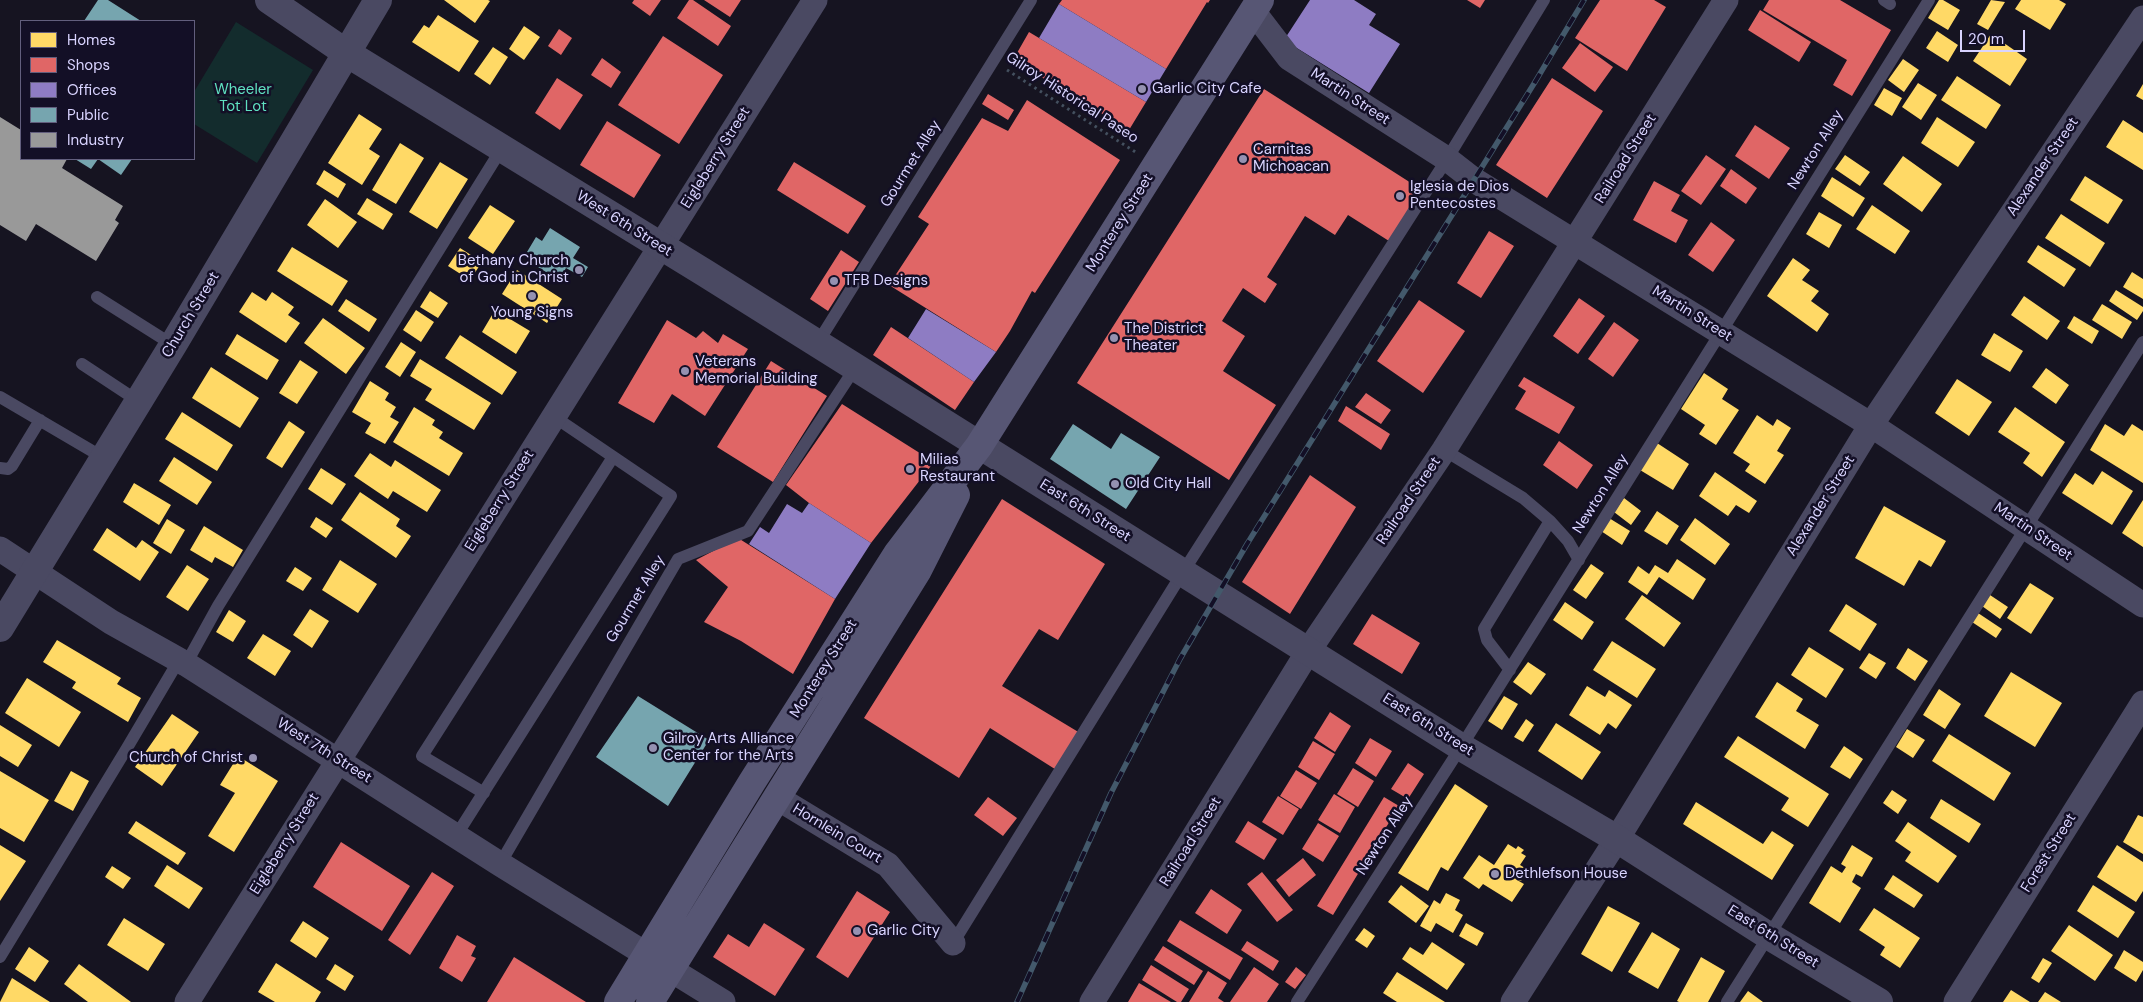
<!DOCTYPE html>
<style>
body{margin:0}
#map{position:relative;width:2143px;height:1002px;overflow:hidden;background:#161421;font-family:"DM Sans",sans-serif}
canvas{display:block}
.legend{position:absolute;left:20px;top:20px;width:175px;height:140px;box-sizing:border-box;background:#130f26;border:1px solid #625e7d;margin:0;padding:6px 9px;list-style:none;font-size:15px;color:#d9d4ff}
.legend li{display:flex;align-items:center;gap:10px;height:25px}
.legend b{width:25px;border:1px solid #625e7d}
.scale{position:absolute;left:1960px;top:30px;width:65px;height:22px;box-sizing:border-box;border:2px solid #d9d4ff;border-top:0;padding-left:6px;font-size:15px;line-height:18px;white-space:nowrap;color:#d9d4ff;-webkit-text-stroke:4px #130f26;paint-order:stroke}
</style>
<div id="map">
<canvas width="2143" height="1002"></canvas>
<ul class="legend">
<li><b style="height:14px;background:#ffd966"></b>Homes</li>
<li><b style="height:14px;background:#e06666"></b>Shops</li>
<li><b style="height:14px;background:#8e7cc3"></b>Offices</li>
<li><b style="height:14px;background:#76a5af"></b>Public</li>
<li><b style="height:14px;background:#999"></b>Industry</li>
</ul>
<div class="scale">20 m</div>
</div>
<script>
const g = document.querySelector('canvas').getContext('2d');
g.lineJoin = 'round';
function fillPath(path, color) { g.fillStyle = color; g.fill(path, 'evenodd'); }
const shape = rows => new Path2D(rows.map(r => 'M' + r).join(''));
function strokePath(path, color, width, dash) { g.strokeStyle = color; g.lineWidth = width; g.lineCap = dash ? 'butt' : 'round'; g.setLineDash(dash || []); g.stroke(path); }
function drawText(font, color, halo, rows, align = 'center') {
  g.font = font + ' "DM Sans",sans-serif'; g.lineWidth = 5; g.setLineDash([]); g.textBaseline = 'middle'; g.strokeStyle = halo; g.fillStyle = color; for (const [text, x, y, turn = 0] of rows) {
    g.save(); g.translate(x, y); g.rotate((+turn || 0) * Math.PI / 180); g.textAlign = isNaN(turn) ? turn : align; if (halo) g.strokeText(text, 0, 0); g.fillText(text, 0, 0); g.restore();
  }
}
const green = shape([
 [236,22,313,70,257,163,194,124,194,92]
]);
const homes = shape([
 [444,0,488,0,490,1,475,23],
 [1939,0,1943,0,1960,10,1948,30,1928,18],
 [1991,0,2005,2,1988,30,1977,24],
 [2021,0,2059,0,2066,4,2050,30,2015,9],
 [438,15,479,41,459,72,412,42,424,25,429,28],
 [524,26,540,37,524,60,509,49],
 [1937,31,1958,45,1948,62,1926,48],
 [1991,34,2027,59,2010,86,1973,61],
 [493,47,508,57,490,85,474,74],
 [1903,59,1919,70,1904,92,1888,80],
 [1957,76,2001,105,1986,129,1941,100],
 [1918,83,1937,95,1921,120,1902,107],
 [2143,84,2143,100,2136,96],
 [1884,88,1902,98,1892,116,1874,105],
 [359,114,382,129,369,149,380,156,362,185,328,163],
 [1937,117,1975,142,1958,167,1921,143],
 [2123,120,2143,133,2143,170,2106,147],
 [400,143,424,158,396,204,372,190],
 [1845,155,1870,172,1860,186,1835,169],
 [1903,156,1942,184,1922,212,1883,184],
 [440,162,468,179,437,229,409,212],
 [324,170,346,184,338,198,316,184],
 [2085,176,2123,200,2108,224,2070,200],
 [1832,177,1865,198,1853,217,1821,196],
 [367,198,393,214,383,230,357,214],
 [325,199,357,222,338,248,307,225],
 [490,205,515,221,493,254,468,238],
 [1872,205,1910,231,1895,254,1856,229],
 [1819,212,1842,225,1829,248,1806,234],
 [2061,214,2105,243,2090,267,2045,238],
 [2038,245,2076,269,2064,287,2027,262],
 [292,247,348,281,332,306,277,271],
 [460,248,482,262,470,280,448,266],
 [1793,258,1810,270,1802,280,1819,291,1811,301,1829,314,1817,332,1767,296],
 [517,270,562,299,547,323,502,294],
 [2132,272,2143,279,2143,299,2123,287],
 [2116,290,2143,307,2143,311,2137,320,2109,301],
 [430,291,448,303,438,318,420,307],
 [252,292,266,301,272,292,294,307,288,315,300,323,286,343,239,312],
 [2024,296,2060,321,2047,340,2011,315],
 [346,299,377,319,369,332,338,311],
 [2102,304,2132,322,2122,339,2092,320],
 [416,310,434,322,421,342,403,330],
 [495,310,530,331,516,354,482,332],
 [2074,316,2099,331,2092,344,2067,328],
 [323,318,365,348,346,374,304,343],
 [1994,333,2023,351,2010,372,1981,355],
 [237,334,279,360,267,380,225,354],
 [460,335,517,372,502,395,445,358],
 [401,342,416,352,400,377,385,367],
 [420,359,491,403,474,430,425,400,432,389,410,376],
 [300,360,318,372,297,404,279,393],
 [211,367,259,398,240,428,192,398],
 [2046,368,2069,385,2056,404,2032,387],
 [1704,373,1728,389,1722,399,1739,410,1716,445,1699,434,1705,425,1681,409],
 [1957,379,1992,402,1969,436,1935,413],
 [370,381,389,393,385,400,396,407,390,417,399,422,385,444,365,433,371,423,352,412],
 [414,407,435,420,432,425,443,432,439,438,463,453,449,476,393,442],
 [2015,407,2065,442,2042,477,2023,463,2030,453,1998,432],
 [182,412,233,445,217,471,165,439],
 [1757,415,1773,426,1777,419,1791,428,1777,451,1784,455,1765,484,1745,471,1750,464,1733,453],
 [289,421,305,432,282,468,266,458],
 [2105,424,2124,436,2132,424,2143,431,2143,483,2090,450],
 [1657,443,1689,464,1673,490,1640,470],
 [370,453,391,467,395,460,441,490,427,512,393,491,388,499,354,476],
 [174,457,212,482,197,505,159,481],
 [321,468,346,484,332,505,308,489],
 [2102,471,2133,491,2112,525,2062,493,2075,473,2093,485],
 [1715,472,1757,501,1749,513,1736,505,1728,516,1699,496],
 [134,483,171,505,159,525,123,502],
 [360,492,400,519,396,526,411,536,396,558,341,520],
 [1624,498,1641,511,1631,525,1614,512],
 [2143,500,2143,547,2122,533],
 [1884,506,1946,541,1931,567,1919,560,1904,586,1855,558],
 [1657,511,1679,526,1667,545,1644,531],
 [316,517,333,528,326,538,310,527],
 [1609,518,1630,531,1622,545,1601,531],
 [1695,518,1730,544,1715,565,1680,540],
 [167,519,185,530,171,554,153,543],
 [204,526,243,550,233,567,215,557,212,563,190,550],
 [107,528,136,548,142,540,159,552,140,581,93,550],
 [1677,559,1706,579,1693,600,1659,577,1647,595,1628,582,1638,566,1649,574,1655,565,1668,573],
 [340,560,377,584,358,613,322,590],
 [1591,564,1604,573,1586,599,1573,590],
 [187,565,209,579,188,611,166,597],
 [295,567,312,578,303,591,286,581],
 [2030,583,2054,598,2031,634,2007,618],
 [1642,595,1681,623,1664,647,1625,619],
 [1990,595,2008,607,2000,619,1982,606],
 [1565,602,1594,622,1582,640,1553,620],
 [1846,604,1877,624,1860,651,1829,631],
 [310,609,329,621,312,648,293,635],
 [229,610,246,621,233,642,216,632],
 [1978,613,2002,629,1996,638,1972,622],
 [263,634,291,651,275,676,247,658],
 [57,640,121,678,117,684,141,698,128,722,72,688,76,682,43,662],
 [1612,641,1656,669,1637,698,1593,670],
 [1809,647,1844,669,1826,698,1791,675],
 [1908,648,1928,661,1915,681,1896,668],
 [1869,653,1886,663,1876,679,1859,668],
 [1528,662,1546,674,1531,695,1513,682],
 [2011,672,2062,703,2035,747,1984,716],
 [27,678,81,712,59,747,5,713],
 [1777,682,1803,699,1796,711,1819,725,1805,749,1755,717],
 [1587,686,1605,697,1609,690,1632,705,1616,729,1608,723,1600,735,1569,715],
 [1939,689,1961,704,1945,729,1923,715],
 [1504,696,1518,704,1502,730,1488,721],
 [172,714,199,732,162,786,135,767],
 [1526,719,1534,725,1523,742,1514,737],
 [1556,723,1601,752,1582,780,1538,751],
 [0,725,32,745,18,767,0,756],
 [1907,729,1925,740,1913,758,1896,747],
 [1949,734,2011,773,1994,801,1932,761],
 [1738,736,1829,794,1808,827,1781,810,1789,798,1724,757],
 [1844,746,1863,759,1850,779,1830,767],
 [238,756,278,781,234,852,208,836,235,793,220,785],
 [0,771,49,800,24,842,0,828],
 [71,771,89,781,73,811,54,801],
 [1455,784,1488,806,1448,871,1441,867,1428,891,1398,873],
 [1892,790,1907,800,1898,814,1883,803],
 [1941,799,1981,824,1969,843,1930,818],
 [1696,802,1763,844,1772,831,1794,845,1772,880,1683,824],
 [2138,815,2143,817,2143,854,2123,842],
 [136,821,186,853,178,865,128,833],
 [1908,822,1957,856,1938,883,1905,861,1911,852,1895,841],
 [1508,844,1516,849,1518,846,1524,850,1521,853,1526,856,1520,865,1525,868,1522,873,1525,875,1521,881,1517,880,1524,884,1512,902,1483,884,1479,889,1463,878,1479,855,1494,865],
 [0,845,26,861,0,901],
 [1852,845,1873,858,1862,877,1856,874,1852,882,1861,888,1840,923,1809,903,1831,866,1842,873,1846,867,1841,864],
 [2117,845,2143,862,2143,891,2136,902,2097,877],
 [167,865,203,888,189,909,154,886],
 [112,866,131,878,123,889,105,877],
 [1893,875,1923,895,1914,908,1884,889],
 [1401,885,1429,906,1416,923,1388,902],
 [2093,885,2135,912,2118,938,2077,911],
 [1446,893,1460,900,1455,910,1463,915,1453,933,1436,923,1431,932,1420,926,1434,900,1440,904],
 [1608,906,1640,923,1612,972,1581,954],
 [1874,908,1920,938,1900,968,1880,955,1885,947,1859,930],
 [124,918,165,944,148,971,107,945],
 [303,921,329,938,316,958,290,941],
 [1466,923,1484,933,1477,946,1459,936],
 [2069,925,2113,955,2095,981,2051,951],
 [1364,928,1375,936,1367,948,1355,940],
 [1652,932,1680,949,1658,989,1628,972],
 [1432,942,1465,964,1447,990,1402,959,1410,947,1423,955],
 [29,947,49,961,35,982,15,969],
 [2124,950,2143,962,2143,970,2136,982,2114,968],
 [1701,957,1725,971,1708,1002,1679,1002,1677,1001],
 [2043,958,2052,963,2039,983,2031,978],
 [276,963,321,992,315,1002,275,1002,258,992],
 [79,964,131,1002,88,1002,64,984],
 [335,964,354,976,345,991,326,979],
 [1397,972,1445,1002,1397,1002,1383,993],
 [12,978,50,1002,0,1002],
 [2011,990,2030,1002,2003,1002],
 [1748,991,1763,1002,1740,1002],
 [2045,992,2061,1002,2038,1002]
]);
const shops = shape([
 [634,0,661,0,650,16,632,3],
 [689,0,693,0,731,26,718,46,677,18],
 [704,0,741,0,730,17],
 [1062,0,1210,0,1208,3,1207,2,1166,69,1059,4],
 [1467,0,1485,0,1480,8],
 [1600,0,1654,0,1666,7,1627,71,1575,38],
 [1769,0,1840,0,1891,30,1852,96,1833,85,1847,60,1763,10],
 [1760,10,1811,42,1799,62,1748,30],
 [559,29,572,38,561,55,548,46],
 [1029,32,1146,102,1129,130,1013,60],
 [663,36,723,75,679,144,618,105],
 [1580,43,1613,67,1595,92,1562,68],
 [602,58,621,72,611,88,591,75],
 [557,78,583,95,560,130,535,113],
 [1552,78,1603,111,1547,198,1496,165],
 [1264,89,1422,190,1389,241,1348,215,1335,235,1305,216,1267,277,1277,284,1265,303,1243,288,1222,321,1245,336,1223,371,1276,405,1229,480,1077,383],
 [988,94,1014,110,1008,120,982,104],
 [1027,100,1120,160,1035,293,1032,291,1010,331,996,352,889,285,929,224,918,217,982,118,1008,131],
 [607,121,661,155,634,198,580,165],
 [1755,125,1790,148,1769,179,1735,156],
 [1706,155,1726,169,1701,205,1681,191],
 [794,162,866,206,848,234,777,190],
 [1731,169,1757,188,1746,204,1720,186],
 [1654,181,1680,195,1671,211,1688,220,1676,243,1633,220],
 [1711,222,1735,240,1713,272,1688,255],
 [1489,231,1514,246,1481,298,1457,283],
 [841,250,859,262,828,311,810,299],
 [1579,298,1605,316,1578,354,1553,336],
 [1419,300,1465,331,1423,393,1377,361],
 [667,320,696,338,703,331,718,343,723,334,748,349,705,416,672,394,654,423,618,403],
 [1614,322,1639,340,1613,377,1588,359],
 [891,327,974,382,955,410,873,355],
 [771,361,827,396,773,482,717,447],
 [1524,377,1575,407,1559,434,1515,409,1526,391,1518,386],
 [1366,393,1391,410,1381,424,1355,407],
 [842,404,934,462,871,543,809,503,786,485],
 [1346,406,1390,434,1381,450,1338,421],
 [1559,441,1593,465,1577,489,1543,465],
 [1310,475,1356,507,1290,614,1242,582],
 [1002,499,1105,564,1058,640,1039,629,1002,686,1080,733,1058,771,990,728,959,778,864,718],
 [738,538,835,599,793,674,741,641,704,622,728,587,696,560],
 [1372,614,1420,643,1402,674,1353,644],
 [1330,712,1351,726,1335,752,1314,738],
 [1370,738,1392,751,1376,777,1355,763],
 [1313,741,1335,754,1319,780,1298,767],
 [1408,763,1424,774,1408,799,1391,789],
 [1353,768,1374,781,1358,807,1337,794],
 [1296,770,1317,783,1301,809,1280,796],
 [1334,794,1355,807,1340,833,1318,820],
 [1278,796,1299,809,1283,835,1262,822],
 [988,797,1017,818,1003,836,974,815],
 [1384,797,1399,806,1333,915,1317,906],
 [1248,821,1277,839,1264,860,1235,842],
 [1318,823,1339,836,1323,862,1302,849],
 [341,842,410,886,382,931,313,887],
 [1303,858,1316,875,1289,897,1276,880],
 [432,872,454,886,410,955,388,940],
 [1262,872,1293,910,1277,922,1247,884],
 [1211,889,1242,910,1227,934,1195,913],
 [857,891,890,912,848,978,816,957],
 [1180,920,1243,958,1230,980,1167,941],
 [764,923,805,949,775,996,713,957,728,934,749,947],
 [457,935,476,946,471,956,476,958,462,982,439,968],
 [1247,941,1279,961,1273,971,1241,950],
 [1163,946,1203,971,1194,985,1154,960],
 [514,957,586,1002,487,1002],
 [1151,965,1189,989,1181,1002,1177,1002,1142,980],
 [1254,967,1279,984,1267,1002,1230,1002],
 [1296,967,1306,975,1295,989,1285,982],
 [1208,971,1227,983,1218,998,1224,1002,1189,1002],
 [1139,983,1171,1002,1128,1002]
]);
const offices = shape([
 [1310,0,1354,0,1376,14,1369,25,1400,44,1369,93,1284,40],
 [1059,4,1166,69,1146,102,1039,38],
 [926,309,996,352,974,382,908,338],
 [809,503,871,543,835,599,749,544,760,527,769,533,787,504,802,513]
]);
const public = shape([
 [98,0,108,0,141,21,84,21],
 [75,159,132,159,121,175,98,159,91,169],
 [550,228,580,247,573,258,588,267,582,277,566,268,559,280,538,267,541,261,527,252,536,237,542,241],
 [1073,424,1111,449,1121,433,1160,457,1126,509,1050,459],
 [638,696,709,740,668,806,596,757]
]);
const industry = shape([
 [0,117,21,130,21,159,67,159,62,168,123,206,115,220,119,223,96,261,36,224,26,241,0,225]
]);
const path = shape([
 [1007,70,1137,153]
]);
const service = shape([
 [1884,0,1890,4],
 [97,297,173,345],
 [817,344,1031,0],
 [82,364,138,401],
 [0,397,104,458],
 [1444,450,1523,498,1550,521,1568,541,1579,560],
 [0,468,8,469,12,466,40,420],
 [186,664,218,606,502,148],
 [1510,670,1487,640,1484,629,1550,521],
 [484,793,422,756,613,457],
 [456,836,671,496,553,416],
 [500,864,678,559,748,531,855,368],
 [953,943,1183,572,1447,159,1544,0],
 [0,957,127,748,179,660],
 [1297,1002,1461,747,1929,0],
 [1727,1002,2143,342]
]);
const minor = shape([
 [1253,11,1289,58,1447,159,1474,180,1871,425,2143,605],
 [0,549,111,622,186,664,500,864,723,1002],
 [776,797,888,865,953,943],
 [187,1002,815,0],
 [1092,1002,1309,650,1444,450,1726,0],
 [1513,1002,1617,839,1871,425,2143,18],
 [1956,1002,2143,703]
]);
const tertiary = shape([
 [269,0,345,52,705,273,1461,747,1617,839,1769,936,1879,1002],
 [0,628,173,345,378,0]
]);
const secondary = shape([
 [618,1002,752,782,897,554,979,446,1260,0],
 [650,1002,918,570,956,495]
]);
const rail = shape([
 [1017,1002,1111,793,1180,659,1247,544,1535,82,1584,0]
]);
const markers = [
 [1142,89,5,"#9591b1"],
 [1243,159,5,"#9591b1"],
 [1400,196,5,"#9591b1"],
 [579,270,5,"#9591b1"],
 [834,281,5,"#9591b1"],
 [532,296,5,"#9591b1"],
 [1114,338,5,"#9591b1"],
 [685,371,5,"#9591b1"],
 [910,469,5,"#9591b1"],
 [1115,484,5,"#9591b1"],
 [653,748,5,"#9591b1"],
 [253,758,5,"#9591b1"],
 [1495,874,5,"#9591b1"],
 [857,931,5,"#9591b1"]
];
const poiNames = [
 ["Garlic City Cafe",1152,89],
 ["Carnitas",1253,150],
 ["Michoacan",1253,167],
 ["Iglesia de Dios",1410,187],
 ["Pentecostes",1410,204],
 ["Bethany Church",569,261,"right"],
 ["of God in Christ",569,278,"right"],
 ["TFB Designs",844,281],
 ["Young Signs",532,313,"center"],
 ["The District",1124,329],
 ["Theater",1124,346],
 ["Veterans",695,362],
 ["Memorial Building",695,379],
 ["Milias",920,460],
 ["Restaurant",920,477],
 ["Old City Hall",1125,484],
 ["Gilroy Arts Alliance",663,739],
 ["Center for the Arts",663,756],
 ["Church of Christ",243,758,"right"],
 ["Dethlefson House",1505,874],
 ["Garlic City",867,931]
];
const parkNames = [
 ["Wheeler",243,90],
 ["Tot Lot",243,107]
];
const streetNames = [
 ["Martin Street",1350,97,33],
 ["Gilroy Historical Paseo",1072,98,33],
 ["Newton Alley",1816,150,-58],
 ["Eigleberry Street",716,158,-58],
 ["Railroad Street",1626,159,-58],
 ["Gourmet Alley",911,164,-58],
 ["Alexander Street",2043,167,-56],
 ["Monterey Street",1120,223,-58],
 ["West 6th Street",624,224,32],
 ["Martin Street",1692,314,32],
 ["Church Street",191,315,-59],
 ["Newton Alley",1601,494,-58],
 ["Eigleberry Street",500,501,-58],
 ["Railroad Street",1409,501,-56],
 ["Alexander Street",1821,506,-58],
 ["East 6th Street",1085,511,32],
 ["Martin Street",2033,532,34],
 ["Gourmet Alley",636,599,-59],
 ["Monterey Street",824,669,-58],
 ["East 6th Street",1428,725,32],
 ["West 7th Street",324,751,32],
 ["Hornlein Court",837,834,31],
 ["Newton Alley",1385,836,-57],
 ["Railroad Street",1191,842,-58],
 ["Eigleberry Street",285,844,-58],
 ["Forest Street",2049,853,-58],
 ["East 6th Street",1773,937,32]
];
fillPath(green, '#132c2d');
fillPath(homes, '#ffd966');
fillPath(shops, '#e06666');
fillPath(offices, '#8e7cc3');
fillPath(public, '#76a5af');
fillPath(industry, '#999');
strokePath(path, '#44505f', 3, [2.5, 4]);
strokePath(service, '#4a4962', 12);
strokePath(minor, '#4a4962', 25);
strokePath(tertiary, '#4a4962', 28);
strokePath(secondary, '#575674', 28);
strokePath(rail, '#43596b', 5.5);
strokePath(rail, '#130f26', 4, [11]);
for (const [x, y, r, color] of markers) { const dot = new Path2D(); dot.arc(x, y, r, 0, 2 * Math.PI); g.fillStyle = color; g.fill(dot); strokePath(dot, '#130f26', 2); }
drawText('15px', '#d9d4ff', '#130f26', poiNames, 'left');
drawText('15px', '#5fe0c0', '#130f26', parkNames);
drawText('15px', '#d9d4ff', '#130f26', streetNames);
</script>
